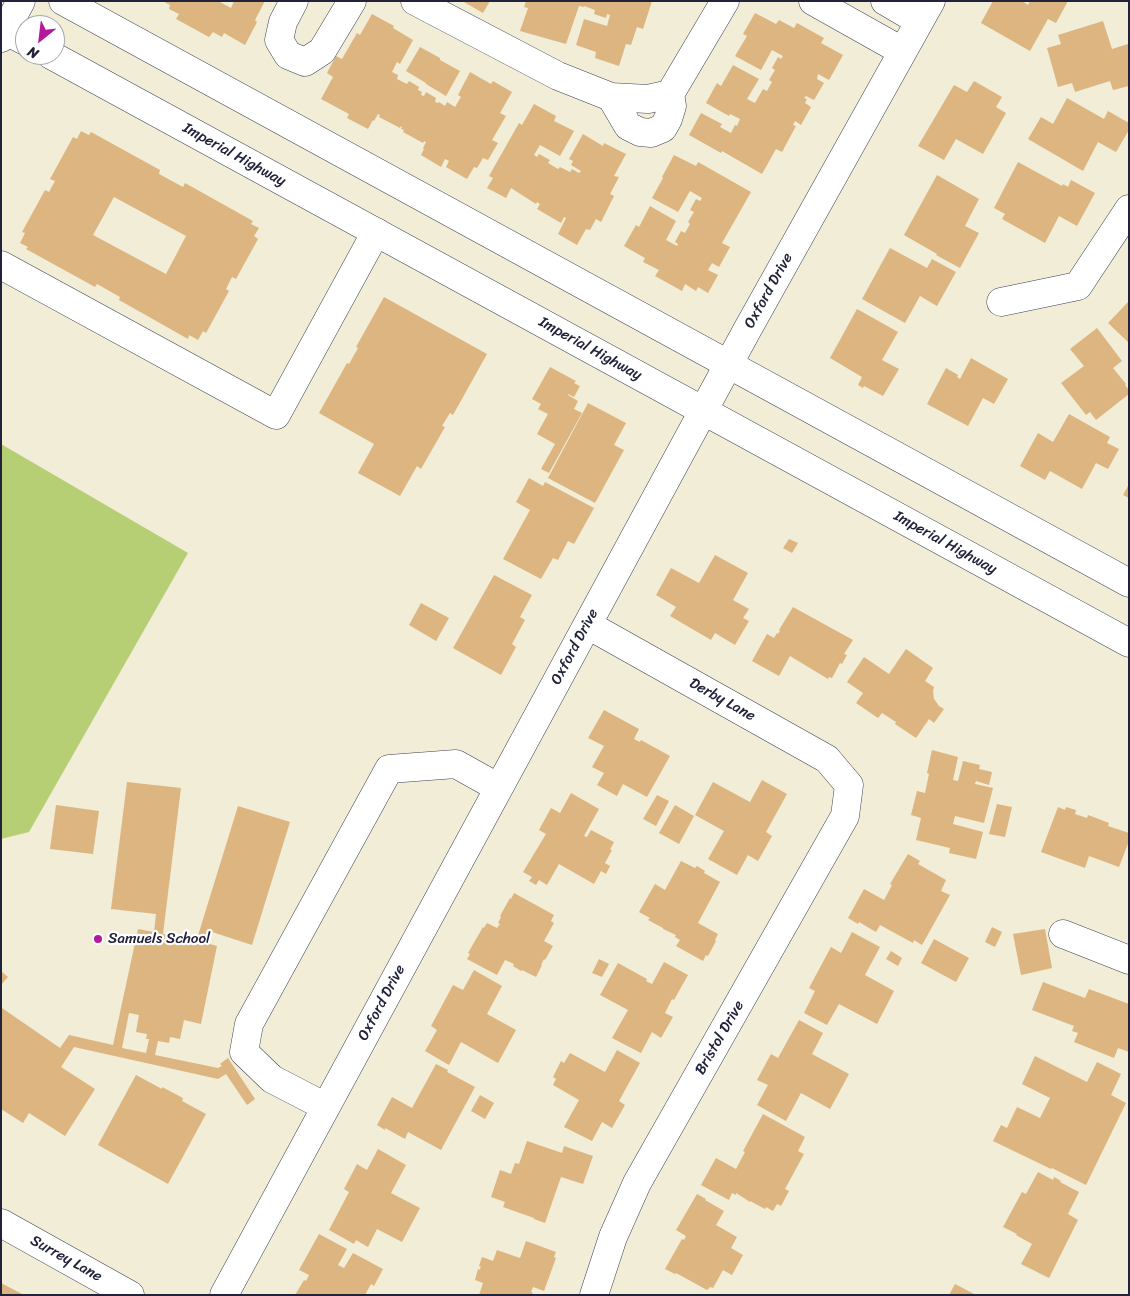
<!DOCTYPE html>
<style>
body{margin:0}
#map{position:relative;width:1130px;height:1296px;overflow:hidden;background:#f1edd7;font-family:Sriracha,sans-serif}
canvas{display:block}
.frame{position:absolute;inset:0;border:2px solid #22223b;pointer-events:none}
.north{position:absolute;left:15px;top:15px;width:50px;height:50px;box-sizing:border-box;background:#fff;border:1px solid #a7a7b1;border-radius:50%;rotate:209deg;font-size:14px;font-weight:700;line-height:20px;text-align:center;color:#22223b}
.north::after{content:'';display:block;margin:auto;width:18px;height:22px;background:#b5179e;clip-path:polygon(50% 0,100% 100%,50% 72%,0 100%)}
</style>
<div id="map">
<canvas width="1130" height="1296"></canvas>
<div class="frame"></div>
<div class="north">N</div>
</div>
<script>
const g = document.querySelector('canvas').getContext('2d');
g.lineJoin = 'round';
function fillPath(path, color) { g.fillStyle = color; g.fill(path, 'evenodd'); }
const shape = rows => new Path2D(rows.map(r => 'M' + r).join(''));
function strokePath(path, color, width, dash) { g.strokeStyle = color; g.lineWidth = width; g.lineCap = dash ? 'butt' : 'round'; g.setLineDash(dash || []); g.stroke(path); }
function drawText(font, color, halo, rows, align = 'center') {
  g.font = font + ' Sriracha,sans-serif'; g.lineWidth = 4.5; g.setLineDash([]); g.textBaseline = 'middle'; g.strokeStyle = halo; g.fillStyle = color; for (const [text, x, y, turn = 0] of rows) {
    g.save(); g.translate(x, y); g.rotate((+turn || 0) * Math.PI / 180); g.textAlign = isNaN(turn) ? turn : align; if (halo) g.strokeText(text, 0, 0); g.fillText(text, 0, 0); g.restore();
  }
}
const green = shape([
 [1,444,188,553,29,832,1,839]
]);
const building = shape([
 [163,1,220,1,220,2,231,8,234,1,265,1,255,20,257,22,245,45,224,33,222,37,213,32,209,37,176,19,179,14,169,9,170,5],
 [462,1,490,1,483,13],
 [526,1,652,1,643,29,637,27,631,45,626,44,619,66,595,58,596,52,576,45,584,19,607,26,610,15,607,14,606,18,594,14,595,10,584,6,584,7,579,6,566,44,520,31,528,8,524,7],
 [993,1,1022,1,1028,5,1030,1,1068,1,1056,23,1048,19,1030,51,981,23],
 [755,13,776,24,779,20,794,28,797,23,824,38,821,43,843,55,829,80,818,74,817,79,824,83,814,100,806,96,804,98,807,99,805,103,811,107,801,125,795,121,793,125,796,126,782,152,776,149,762,174,722,151,721,153,689,135,701,113,722,124,720,127,731,133,735,125,737,126,740,119,730,114,729,116,706,103,717,83,721,86,733,65,759,79,747,99,755,103,763,89,767,91,772,82,769,80,775,70,772,68,778,57,781,59,783,56,772,50,761,70,735,56,747,36,743,34],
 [372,14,394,26,393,28,413,40,400,64,397,62,392,72,398,75,397,79,407,84,409,81,419,87,418,90,422,92,421,95,424,96,426,92,436,98,435,102,438,103,439,102,445,106,447,102,455,107,461,97,458,95,470,72,491,84,493,81,512,92,500,113,506,116,492,140,498,143,488,160,483,158,477,168,474,167,467,179,446,167,449,161,445,159,441,167,421,155,424,149,423,148,426,142,424,141,423,143,403,132,404,130,401,129,402,127,401,126,400,128,379,117,380,115,378,114,374,121,373,120,368,129,347,118,349,114,321,99,333,77,327,73,336,56,342,59,357,33,360,35],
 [1103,21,1112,49,1128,44,1129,47,1129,86,1113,90,1110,81,1075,92,1072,83,1058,87,1047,48,1061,44,1058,35],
 [420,47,440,58,440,60,460,71,446,96,426,84,426,83,406,71],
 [974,81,1002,97,996,107,1006,113,983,154,956,139,944,160,918,146,954,85,967,92],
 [1067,98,1104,119,1108,111,1129,123,1129,130,1116,152,1098,142,1083,171,1028,139,1041,117,1053,124],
 [534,104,556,116,554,121,574,131,560,156,540,145,534,155,537,157,539,154,550,160,548,163,558,169,560,167,570,172,572,169,579,173,581,171,571,165,573,161,569,159,583,134,603,146,604,143,626,154,614,176,619,177,610,194,614,196,601,222,596,219,590,230,586,229,577,245,558,234,566,218,564,217,561,223,537,209,540,204,537,202,536,204,511,188,506,198,487,188,493,178,489,176,519,123,522,125],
 [81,131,89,135,91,132,160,170,159,174,183,187,185,183,253,221,251,224,259,228,254,236,258,239,236,279,232,277,226,289,229,291,206,333,203,331,198,340,189,335,188,339,119,300,120,297,97,284,95,287,26,249,28,247,20,243,25,233,22,232,45,190,49,192,55,181,50,179,73,137,77,139],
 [114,197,186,236,166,274,93,235],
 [674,155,696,166,698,162,751,192,722,243,730,247,719,267,712,263,708,270,718,275,708,293,698,287,696,291,685,284,682,291,655,276,659,270,643,262,645,258,624,246,636,225,639,227,650,206,676,221,666,240,677,246,678,244,675,242,681,231,685,233,690,224,688,222,694,212,690,210,696,199,700,201,702,198,690,191,678,212,652,198,663,178,662,177],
 [1018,162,1062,186,1063,184,1068,187,1071,180,1095,193,1077,226,1059,216,1045,243,1002,219,1005,214,994,208],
 [937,175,979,199,965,226,979,233,960,268,936,255,937,254,904,235],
 [890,248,927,268,932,259,956,272,937,306,920,296,905,323,862,299],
 [384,297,487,354,453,415,450,413,442,426,445,427,421,469,417,466,400,496,358,473,374,444,319,413,347,363,349,364,358,348,356,347],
 [1129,301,1129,343,1108,323],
 [857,309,898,332,882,360,899,369,883,396,864,386,863,388,858,385,862,377,830,358],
 [1097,328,1122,361,1113,368,1126,384,1125,385,1129,390,1129,394,1096,420,1090,412,1086,415,1061,383,1084,366,1070,349],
 [971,358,1008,379,994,404,983,398,968,426,927,404,946,368,958,375,957,377,960,379],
 [550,367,576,381,574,383,580,386,574,397,568,394,568,395,578,401,574,409,582,413,549,473,541,469,555,444,537,434,548,414,538,409,541,404,532,399],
 [588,403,626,423,614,445,624,450,595,503,548,478],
 [1069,414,1110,437,1107,443,1119,449,1108,469,1096,463,1082,489,1050,471,1045,480,1020,466,1038,433,1053,442],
 [529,478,543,486,545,482,594,508,574,544,568,541,558,560,553,558,541,579,503,559,530,510,516,502],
 [1129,484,1129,498,1123,495],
 [789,539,798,543,792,553,783,548],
 [715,555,748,573,733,600,749,609,743,618,749,621,735,645,715,633,711,640,670,616,676,607,656,595,671,568,699,583],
 [494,575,532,595,520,617,525,620,512,644,516,647,501,675,453,648],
 [421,603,449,618,436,641,409,625],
 [793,607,853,640,844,654,847,655,842,664,840,663,832,678,829,677,828,679,790,656,779,676,752,661,767,634,774,638,777,633,778,634,780,631,779,630],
 [906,649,933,668,925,681,934,687,933,691,934,699,939,706,944,709,934,723,929,719,916,738,895,724,896,722,882,713,878,718,856,703,863,693,847,682,864,657,889,674],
 [604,710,639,729,634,739,640,742,641,740,670,756,647,797,623,784,617,796,597,785,604,773,592,767,604,746,588,738],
 [932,750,958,757,953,780,958,781,963,761,980,765,979,769,992,772,989,785,976,781,975,784,993,788,984,823,955,816,953,824,983,832,976,859,949,853,950,848,916,840,921,818,911,815,917,791,925,793,929,774,927,773],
 [762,780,787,794,766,832,772,836,758,861,748,855,737,875,708,859,724,831,695,815,713,782,750,802],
 [127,782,181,788,163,934,196,942,238,806,290,822,252,945,209,931,206,943,217,946,201,1024,184,1020,180,1039,170,1037,169,1043,158,1041,155,1055,218,1068,222,1066,220,1064,228,1058,255,1099,247,1105,226,1074,218,1079,74,1047,61,1067,95,1089,65,1136,29,1113,23,1123,1,1109,1,1010,2,1008,60,1048,69,1035,113,1045,138,929,154,932,156,914,111,909],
 [129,1013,139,1015,136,1032,147,1034,146,1039,149,1039,146,1053,122,1048],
 [571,793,599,809,584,836,587,837,591,830,614,842,610,850,612,850,605,863,610,866,606,874,601,871,594,884,559,864,547,885,539,880,536,885,529,881,532,877,523,872,546,834,539,830,551,808,560,813],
 [657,795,669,801,656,826,643,819],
 [997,804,1012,807,1005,837,989,834],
 [56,805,99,811,93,854,50,849],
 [675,805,694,816,679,844,659,833],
 [1058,807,1065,810,1066,807,1076,810,1075,814,1087,818,1088,815,1109,823,1108,826,1129,833,1129,841,1119,867,1089,856,1085,868,1041,852],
 [908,854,920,861,918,864,946,880,941,891,950,895,922,945,914,940,913,943,880,925,876,932,859,922,858,924,848,918,864,889,884,900,892,885,890,884],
 [681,861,695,868,697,866,705,871,704,873,720,882,698,923,718,934,715,940,716,941,708,956,706,955,703,961,676,946,680,940,675,937,676,935,663,929,663,928,648,920,650,918,639,912,655,884,665,890],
 [514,893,554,915,551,921,554,923,544,941,553,946,545,960,544,959,541,965,542,965,536,977,522,970,521,971,513,966,514,964,505,960,497,975,467,959,470,954,468,953,483,927,484,928,487,923,497,928,500,924,498,923,501,917,500,916,510,898,511,899],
 [992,927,1002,932,995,947,985,942],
 [1045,929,1052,968,1021,975,1013,934],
 [852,932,880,947,865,975,894,991,877,1024,839,1004,827,1025,804,1013,815,991,809,988,831,947,841,953],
 [934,939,969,958,956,982,921,963],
 [891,951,902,958,898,966,886,959],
 [599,959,609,964,602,977,592,973],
 [664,962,688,975,674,1000,672,999,665,1013,673,1017,661,1038,652,1032,641,1053,612,1038,628,1010,600,995,618,963,647,979,646,981,652,984],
 [474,970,502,986,487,1014,516,1030,498,1063,461,1042,449,1065,425,1051,437,1030,431,1026,453,985,463,990],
 [1,971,8,977,1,985],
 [1043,982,1085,998,1089,989,1129,1004,1129,1052,1118,1048,1114,1058,1074,1042,1078,1033,1072,1031,1074,1026,1032,1010],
 [799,1020,823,1033,812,1054,849,1074,830,1109,801,1093,786,1121,757,1105,768,1085,757,1080,771,1054,778,1058],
 [617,1050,640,1063,619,1101,625,1105,612,1128,602,1122,592,1141,564,1127,579,1100,553,1085,556,1079,553,1077,561,1061,564,1063,570,1053,605,1072],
 [1035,1056,1087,1082,1097,1062,1121,1074,1111,1095,1126,1103,1086,1185,1052,1168,1051,1169,993,1141,1001,1125,1007,1128,1017,1107,1040,1118,1050,1098,1022,1084],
 [436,1064,448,1070,447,1072,475,1087,441,1150,408,1132,405,1139,385,1128,385,1130,377,1125,392,1097,412,1108],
 [136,1075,162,1089,162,1087,183,1098,182,1101,206,1114,168,1184,98,1145],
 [480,1095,494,1103,485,1119,471,1111],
 [763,1114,805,1137,798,1151,804,1154,785,1189,789,1191,781,1206,777,1204,773,1211,766,1207,765,1209,750,1201,750,1202,736,1193,736,1195,732,1193,729,1200,701,1185,716,1158,736,1169,745,1152,743,1151],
 [527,1141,562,1153,564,1146,593,1156,583,1184,561,1177,545,1223,534,1219,534,1218,503,1207,505,1202,491,1197,500,1170,511,1174,515,1163,519,1164],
 [378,1149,406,1165,391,1193,420,1208,402,1242,377,1229,368,1247,356,1240,354,1244,329,1230,349,1192,344,1189,357,1164,367,1170],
 [1038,1172,1053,1180,1054,1177,1061,1181,1060,1182,1079,1192,1068,1214,1078,1220,1049,1278,1021,1264,1032,1244,1016,1235,1017,1234,1003,1227,1022,1192,1026,1194],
 [697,1194,706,1199,705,1200,724,1211,716,1225,737,1237,731,1248,743,1255,732,1275,723,1270,713,1288,710,1287,707,1290,676,1273,675,1274,665,1269,682,1239,684,1240,686,1236,676,1230],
 [319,1234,347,1249,338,1265,344,1268,353,1253,383,1269,374,1286,371,1284,365,1295,295,1295,304,1280,306,1281,309,1275,299,1270],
 [526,1241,556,1252,554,1257,556,1258,544,1291,533,1287,531,1292,533,1293,532,1295,479,1295,483,1283,475,1280,478,1269,479,1270,481,1267,479,1266,482,1257,493,1261,497,1250,520,1258],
 [1,1283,24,1295,1,1295],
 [955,1284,976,1295,949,1295]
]);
const minor = shape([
 [294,1,283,22,279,40,288,55,305,62,322,51,352,1],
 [415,1,558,76,611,97,648,99,670,94,725,1],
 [813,1,902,51],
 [885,1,919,21],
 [1,38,21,1],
 [611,97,628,126,640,132,651,133,663,128,668,119,672,106,670,94],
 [1,265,276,415,376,232],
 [1001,302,1078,286,1129,209],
 [588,625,827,759,849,785,845,816,637,1183,613,1237,594,1295],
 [1063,934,1129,960],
 [326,1107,272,1079,244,1052,249,1024,389,769,456,764,499,788],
 [1,1223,130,1295],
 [224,1295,746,332,931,1]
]);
const major = shape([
 [63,1,1129,583],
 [1,28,25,41],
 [51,55,1129,643]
]);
const markers = [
 [98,939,5,"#b5179e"]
];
const streetNames = [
 ["Imperial Highway",234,155,29],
 ["Oxford Drive",769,291,-61],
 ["Imperial Highway",590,349,29],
 ["Imperial Highway",945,543,29],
 ["Oxford Drive",575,647,-62],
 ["Derby Lane",722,700,29],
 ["Oxford Drive",382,1003,-62],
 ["Bristol Drive",720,1038,-60],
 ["Surrey Lane",66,1259,29]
];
const poiNames = [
 ["Samuels School",108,939]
];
fillPath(green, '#b7cf74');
fillPath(building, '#ddb580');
strokePath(minor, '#414052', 29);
strokePath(major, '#414052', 29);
strokePath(minor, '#fff', 28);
strokePath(major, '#fff', 28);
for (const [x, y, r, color] of markers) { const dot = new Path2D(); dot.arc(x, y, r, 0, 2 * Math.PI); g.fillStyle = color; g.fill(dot); strokePath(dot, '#fff', 2); }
drawText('15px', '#22223b', '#fff', streetNames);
drawText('15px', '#22223b', '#fff', poiNames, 'left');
</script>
